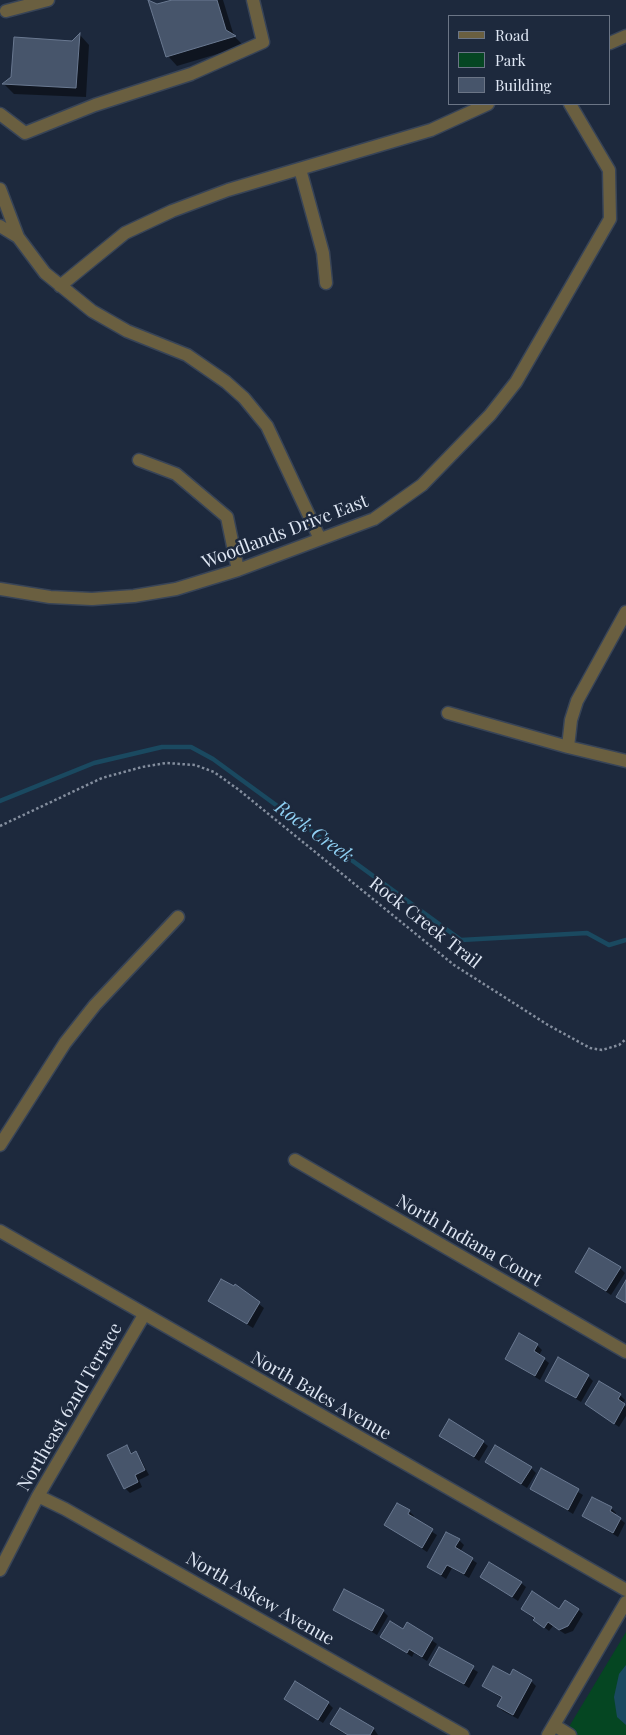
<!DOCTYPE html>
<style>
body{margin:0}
#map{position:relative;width:626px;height:1735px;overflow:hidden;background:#1d293d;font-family:"Playfair Display",serif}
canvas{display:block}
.legend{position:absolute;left:448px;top:15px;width:162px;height:90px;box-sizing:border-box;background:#1d293d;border:1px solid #6b7586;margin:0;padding:6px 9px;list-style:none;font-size:15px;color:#dfe7f4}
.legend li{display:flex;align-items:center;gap:10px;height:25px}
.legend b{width:25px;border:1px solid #6b7586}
</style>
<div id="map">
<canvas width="626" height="1735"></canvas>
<ul class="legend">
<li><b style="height:6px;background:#6a5f40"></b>Road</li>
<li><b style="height:14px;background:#054622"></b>Park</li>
<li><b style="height:14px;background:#47556b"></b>Building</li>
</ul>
</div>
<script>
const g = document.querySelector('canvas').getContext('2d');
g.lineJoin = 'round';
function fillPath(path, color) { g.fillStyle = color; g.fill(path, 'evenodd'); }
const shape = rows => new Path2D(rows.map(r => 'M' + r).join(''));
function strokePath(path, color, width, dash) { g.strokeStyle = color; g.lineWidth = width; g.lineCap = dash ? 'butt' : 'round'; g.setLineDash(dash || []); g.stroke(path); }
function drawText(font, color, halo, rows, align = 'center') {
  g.font = font + ' "Playfair Display",serif'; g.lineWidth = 5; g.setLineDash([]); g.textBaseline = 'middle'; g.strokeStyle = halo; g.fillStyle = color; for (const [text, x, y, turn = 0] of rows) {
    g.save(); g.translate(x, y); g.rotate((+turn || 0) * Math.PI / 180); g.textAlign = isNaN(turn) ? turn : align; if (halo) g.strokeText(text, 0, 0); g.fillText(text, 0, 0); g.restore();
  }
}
const green = shape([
 [626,1632,626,1735,564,1735]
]);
const water = shape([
 [626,1665,626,1725,617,1717,614,1697,619,1674]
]);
const shadow = shape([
 [176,0,223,0,234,36,244,46,177,66,168,56,157,6],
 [80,35,89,45,86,97,14,94,4,84,72,43],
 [620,1268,625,1273,611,1295,576,1272],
 [247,1295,264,1308,253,1328,210,1301],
 [537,1345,542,1350,539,1355,549,1363,540,1380,506,1359],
 [588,1376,593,1381,581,1402,546,1380],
 [620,1395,625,1400,622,1404,626,1407,626,1416,619,1427,592,1408],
 [441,1435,483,1442,488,1446,479,1461],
 [126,1447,133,1454,136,1453,140,1458,149,1475,139,1480,142,1487,130,1493,125,1488],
 [486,1462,531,1468,536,1473,527,1488],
 [542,1470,583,1495,573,1514,531,1488],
 [611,1508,616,1513,615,1515,625,1523,618,1537,583,1516],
 [409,1511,414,1516,412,1519,437,1535,427,1552,386,1525],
 [459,1540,464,1545,460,1552,477,1563,469,1578,452,1568,446,1579,428,1567],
 [481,1577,521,1583,526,1587,518,1601],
 [522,1609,578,1609,583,1614,573,1631,565,1634,553,1626,549,1631],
 [335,1610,383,1611,388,1616,377,1635],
 [407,1623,437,1644,427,1661,414,1653,412,1657,382,1637,403,1630],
 [440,1649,478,1672,469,1688,431,1665],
 [510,1677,531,1681,536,1686,518,1719,503,1711,498,1706,503,1699,483,1686],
 [285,1699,328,1703,333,1708,323,1723],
 [340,1709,374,1729,378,1735,347,1735,336,1729,332,1724]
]);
const stream = shape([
 [0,801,94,763,162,747,191,747,213,759,461,940,587,933,609,945,626,940]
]);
const building = shape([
 [148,0,157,4,172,0,217,0,226,30,236,36,166,57,148,0],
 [80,33,76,88,2,84,11,77,14,37,72,41,80,33],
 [589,1248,621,1267,606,1291,575,1272,589,1248],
 [221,1279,234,1286,235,1284,260,1302,247,1324,208,1301,221,1279],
 [626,1280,626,1303,616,1297,626,1280],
 [519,1333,538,1344,534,1351,545,1358,535,1376,505,1359,519,1333],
 [558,1357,589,1375,576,1398,545,1381,558,1357],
 [599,1381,621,1394,618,1399,625,1404,614,1424,585,1404,599,1381],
 [449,1419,484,1441,474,1457,439,1436,449,1419],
 [127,1445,131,1454,136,1451,145,1470,135,1475,138,1482,124,1489,107,1455,127,1445],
 [495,1445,532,1467,521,1484,485,1462,495,1445],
 [541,1468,579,1489,568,1510,530,1489,541,1468],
 [592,1497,612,1507,610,1511,621,1518,613,1533,582,1516,592,1497],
 [397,1503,410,1510,408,1514,433,1529,422,1548,384,1525,397,1503],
 [446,1532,460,1539,455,1547,473,1558,464,1574,447,1565,441,1575,427,1567,446,1532],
 [489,1562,522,1582,512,1597,480,1577,489,1562],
 [344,1589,384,1610,372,1631,333,1610,344,1589],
 [532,1591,559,1609,565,1600,579,1609,568,1626,559,1630,548,1622,544,1628,533,1620,535,1618,521,1609,532,1591],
 [390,1621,403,1629,407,1622,433,1638,422,1657,409,1649,407,1653,380,1637,390,1621],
 [439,1647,474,1666,464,1684,429,1665,439,1647],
 [493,1666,510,1675,513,1669,532,1680,513,1715,497,1706,502,1697,482,1686,493,1666],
 [295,1681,329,1702,318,1720,284,1699,295,1681],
 [340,1708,374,1728,370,1735,348,1735,330,1724,340,1708]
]);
const path = shape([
 [0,826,102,778,142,767,166,763,195,765,214,772,239,790,454,965,548,1025,590,1048,602,1050,619,1045,626,1039]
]);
const minor = shape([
 [6,11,48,0],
 [610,43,626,36],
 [0,114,25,133,95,105,191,74,263,42,253,0],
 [300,169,323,253,326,283],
 [0,189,18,237],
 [0,226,18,237,45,273,92,311,127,331,187,355,226,382,244,398,267,426,320,539],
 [60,286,125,233,172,211,228,190,431,130,488,104],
 [139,460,176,474,227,517,238,570],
 [0,589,50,597,92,599,134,596,176,589,238,570,374,519,422,485,490,415,516,382,610,219,609,170,570,104],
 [448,713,568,747,626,761],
 [568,747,571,720,577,701,626,612],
 [0,1145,65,1043,95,1005,178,917],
 [295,1160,626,1352],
 [0,1231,626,1590],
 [38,1496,65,1509,463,1735],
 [0,1570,38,1496,144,1315],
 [554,1725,570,1735],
 [548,1735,626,1602]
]);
const streetNames = [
 ["Woodlands Drive East",285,532,-21],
 ["Rock Creek Trail",425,923,38],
 ["North Indiana Court",469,1241,30],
 ["North Bales Avenue",321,1396,30],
 ["Northeast 62nd Terrace",70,1407,-60],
 ["North Askew Avenue",260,1599,30]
];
const waterNames = [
 ["Rock Creek",314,832,36]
];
fillPath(green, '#054622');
fillPath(water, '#1a4960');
fillPath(shadow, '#0007');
strokePath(stream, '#1a4960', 4.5);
fillPath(building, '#47556b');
strokePath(building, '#6a7991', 1);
strokePath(minor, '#384457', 15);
strokePath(path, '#848e9e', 2.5, [2.5, 2.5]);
strokePath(minor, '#6a5f40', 12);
drawText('18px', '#dfe7f4', '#1d293d', streetNames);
drawText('italic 19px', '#8fd0f3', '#1d293d', waterNames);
</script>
